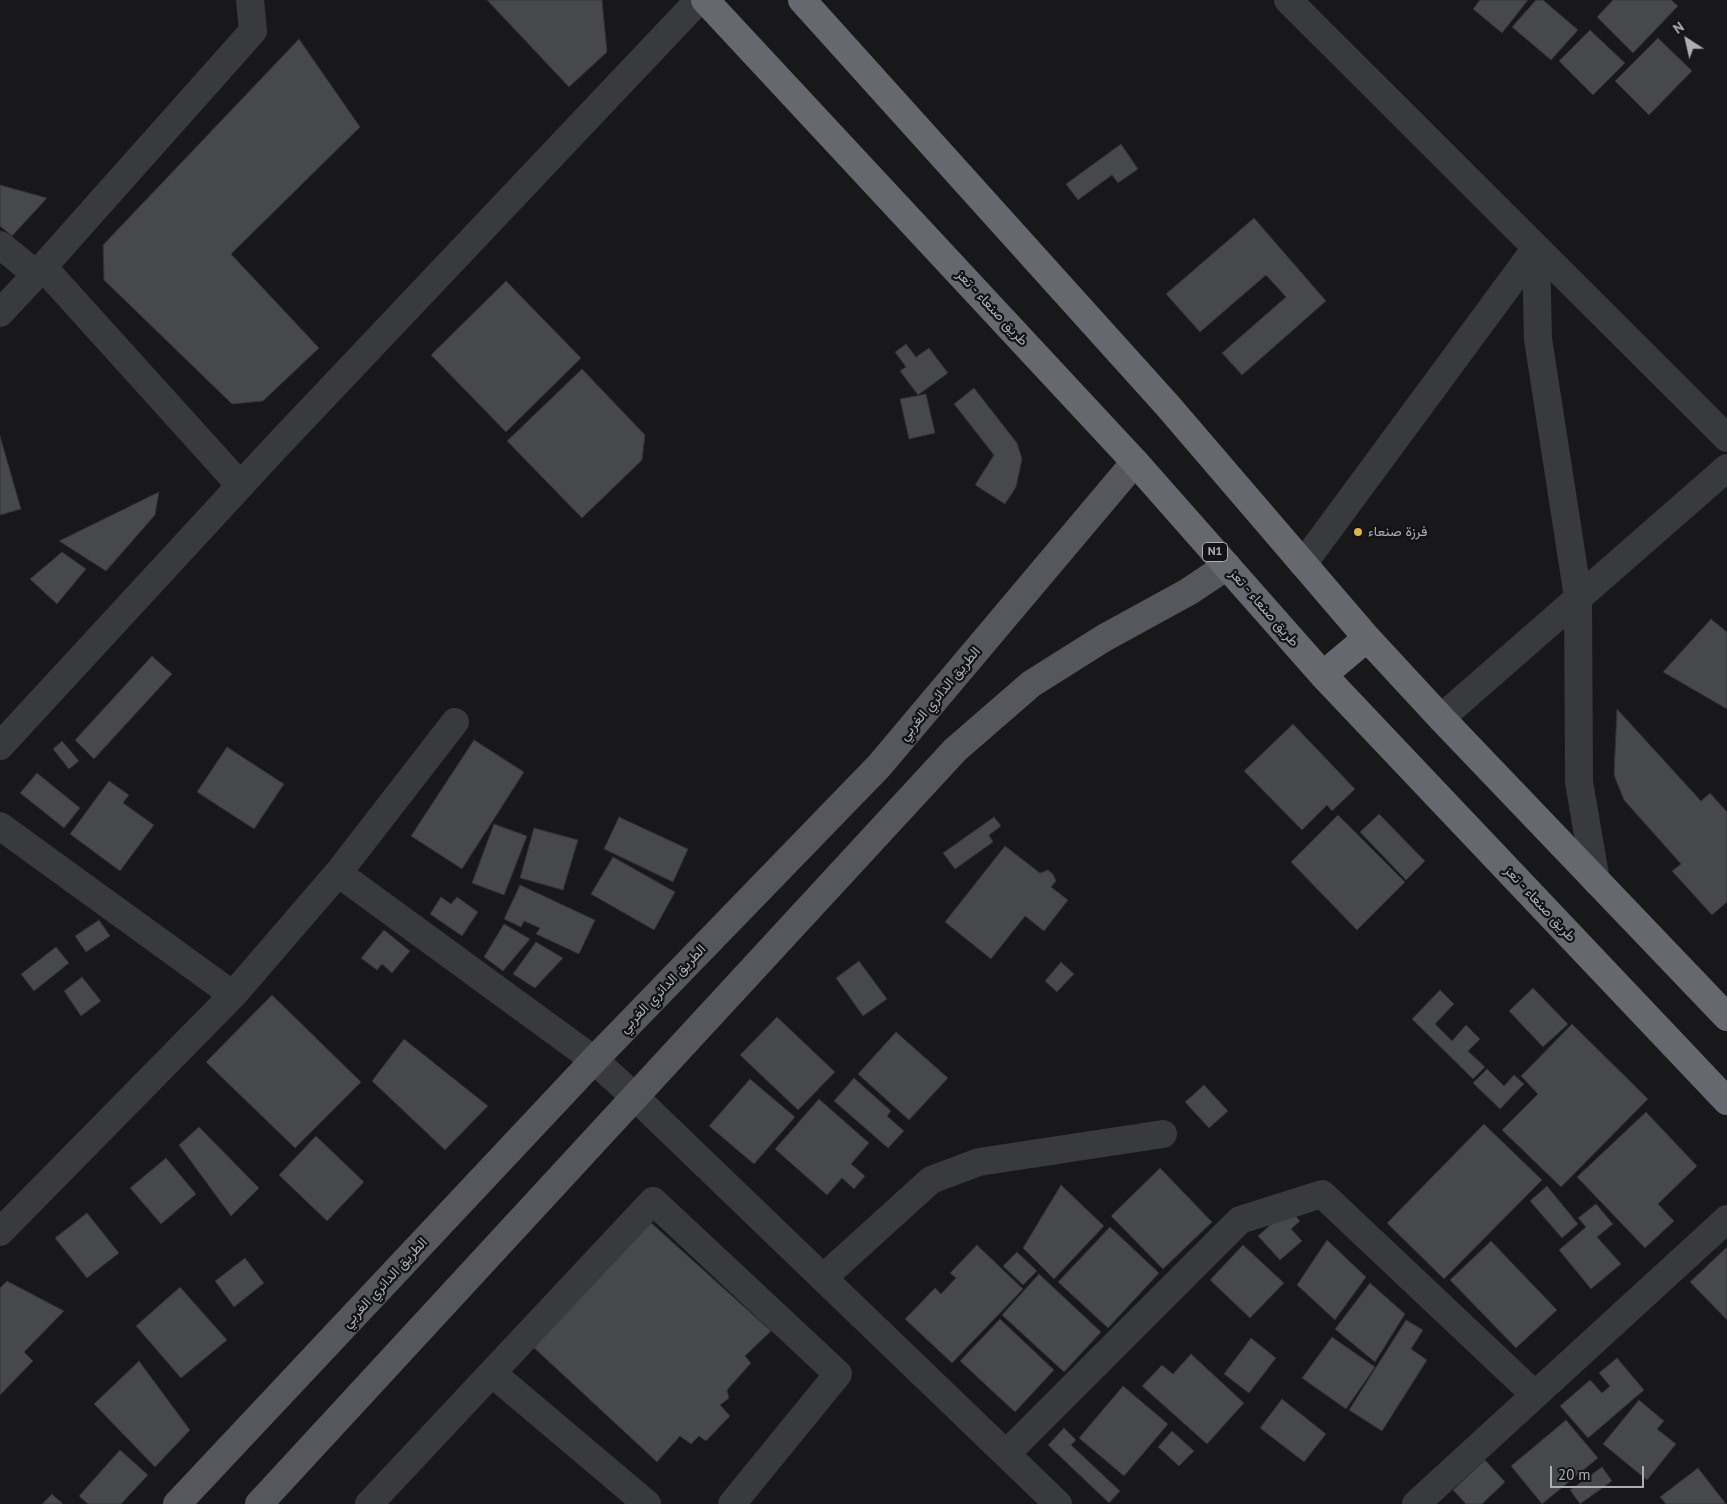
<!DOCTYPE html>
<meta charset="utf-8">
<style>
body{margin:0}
#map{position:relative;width:1727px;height:1504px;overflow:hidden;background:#18181a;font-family:"PT Sans",sans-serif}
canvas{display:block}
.north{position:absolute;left:1662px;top:15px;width:50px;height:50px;-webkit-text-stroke:4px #131315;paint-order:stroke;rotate:325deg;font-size:14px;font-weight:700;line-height:20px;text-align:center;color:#acafb8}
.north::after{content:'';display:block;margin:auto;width:18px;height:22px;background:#acafb8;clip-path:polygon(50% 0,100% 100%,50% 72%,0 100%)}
.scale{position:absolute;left:1550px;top:1466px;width:94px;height:22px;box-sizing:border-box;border:2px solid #acafb8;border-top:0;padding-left:6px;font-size:15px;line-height:18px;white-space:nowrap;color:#acafb8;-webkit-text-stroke:4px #131315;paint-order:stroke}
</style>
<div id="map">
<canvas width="1727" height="1504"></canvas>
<div class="north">N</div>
<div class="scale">20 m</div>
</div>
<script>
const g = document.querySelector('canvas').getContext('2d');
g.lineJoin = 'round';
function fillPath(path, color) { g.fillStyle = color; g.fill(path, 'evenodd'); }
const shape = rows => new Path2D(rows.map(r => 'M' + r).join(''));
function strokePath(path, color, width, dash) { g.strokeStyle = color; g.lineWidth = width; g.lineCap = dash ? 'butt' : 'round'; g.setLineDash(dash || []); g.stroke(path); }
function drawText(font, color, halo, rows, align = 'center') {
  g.font = font + ' "PT Sans",Vazirmatn,sans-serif'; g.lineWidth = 4.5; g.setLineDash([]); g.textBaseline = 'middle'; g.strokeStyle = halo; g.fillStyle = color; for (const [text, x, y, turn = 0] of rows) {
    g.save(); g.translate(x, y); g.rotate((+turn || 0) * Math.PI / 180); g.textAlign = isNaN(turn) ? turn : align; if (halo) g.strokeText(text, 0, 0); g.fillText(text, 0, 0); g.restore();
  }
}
const building = shape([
 [487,0,602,0,607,52,569,87,487,0],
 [1480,0,1528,0,1502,33,1473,9,1480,0],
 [1536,0,1543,0,1578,30,1551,60,1512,27,1536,0],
 [1613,0,1671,0,1678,6,1633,53,1597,17,1613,0],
 [1590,30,1625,63,1593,95,1559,61,1590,30],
 [1658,38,1692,71,1649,115,1615,81,1658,38],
 [299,39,360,127,231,254,319,348,263,401,232,404,104,280,103,245,299,39],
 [1121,144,1138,169,1118,183,1112,175,1078,200,1066,184,1121,144],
 [0,185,47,198,12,236,0,226,0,185],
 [1254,218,1326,301,1242,375,1222,353,1286,297,1266,275,1200,332,1166,294,1254,218],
 [506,281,581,358,506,432,431,355,506,281],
 [906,344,916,357,929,348,948,373,918,395,900,371,906,367,895,352,906,344],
 [582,369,645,435,642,460,582,518,507,441,582,369],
 [974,388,1017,443,1022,459,1016,487,1005,504,975,485,994,455,954,404,974,388],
 [926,394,935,433,909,439,900,399,926,394],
 [0,436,21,509,0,515,0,436],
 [159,492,155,515,106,571,59,541,159,492],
 [62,552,86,569,57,604,30,579,62,552],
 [1711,619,1727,632,1727,709,1663,672,1711,619],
 [152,656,172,674,94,759,75,740,152,656],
 [1617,709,1701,801,1710,793,1727,812,1727,902,1712,915,1672,871,1681,864,1624,800,1614,775,1617,709],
 [1293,724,1355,789,1332,811,1327,805,1302,830,1244,771,1293,724],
 [474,740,524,772,462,869,411,836,474,740],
 [62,741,79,761,69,769,53,749,62,741],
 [227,747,284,784,254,829,197,792,227,747],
 [37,773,80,808,64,828,20,793,37,773],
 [109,781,129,795,123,803,154,825,120,871,70,834,109,781],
 [1379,814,1425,861,1406,880,1360,832,1379,814],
 [1338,815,1405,882,1357,930,1291,862,1338,815],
 [619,817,688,849,673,882,604,849,619,817],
 [994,817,1001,826,989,835,993,842,955,869,943,853,994,817],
 [494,824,527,836,504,895,472,883,494,824],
 [534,828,578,840,563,890,520,878,534,828],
 [1005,846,1040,873,1048,870,1053,874,1056,881,1051,887,1068,900,1044,931,1025,916,991,959,945,922,1005,846],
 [613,857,675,892,654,930,591,894,613,857],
 [520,885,595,920,579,954,536,934,540,928,524,921,521,927,504,919,520,885],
 [441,897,451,904,457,897,478,912,462,936,430,914,441,897],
 [99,920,110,936,86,952,75,936,99,920],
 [504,924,530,939,503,971,484,957,504,924],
 [384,930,410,951,392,973,382,964,377,970,361,958,384,930],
 [536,942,563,958,535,988,513,974,536,942],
 [56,947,69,963,34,991,21,974,56,947],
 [859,961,887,999,863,1016,836,978,859,961],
 [1061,962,1074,974,1057,992,1045,981,1061,962],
 [82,977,101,1001,81,1016,64,991,82,977],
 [1533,988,1568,1024,1543,1047,1509,1011,1533,988],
 [1440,990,1454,1004,1435,1024,1452,1041,1466,1025,1480,1039,1468,1051,1485,1067,1473,1079,1412,1019,1440,990],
 [272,995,361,1082,295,1148,206,1062,272,995],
 [777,1017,835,1072,798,1110,740,1055,777,1017],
 [1572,1024,1648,1099,1561,1187,1502,1130,1538,1094,1521,1076,1572,1024],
 [896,1032,948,1078,909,1120,858,1074,896,1032],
 [404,1039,488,1106,445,1150,372,1081,404,1039],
 [1487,1069,1504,1086,1514,1075,1524,1084,1500,1109,1473,1083,1487,1069],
 [854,1078,891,1111,887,1116,904,1131,888,1148,834,1101,854,1078],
 [750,1079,795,1117,754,1164,709,1126,750,1079],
 [1204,1085,1228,1111,1209,1128,1185,1102,1204,1085],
 [819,1099,869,1143,851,1164,865,1176,854,1189,842,1178,827,1195,775,1149,819,1099],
 [1646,1112,1697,1166,1658,1204,1674,1221,1645,1248,1577,1177,1646,1112],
 [1484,1124,1542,1180,1444,1279,1387,1223,1484,1124],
 [199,1127,259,1188,231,1216,179,1145,199,1127],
 [316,1136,364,1182,327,1221,279,1175,316,1136],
 [166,1158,196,1194,161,1224,130,1188,166,1158],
 [1160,1168,1212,1222,1163,1269,1111,1216,1160,1168],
 [1061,1185,1104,1226,1054,1279,1023,1248,1061,1185],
 [1547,1186,1578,1224,1562,1238,1530,1201,1547,1186],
 [1596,1204,1613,1224,1597,1237,1621,1264,1591,1289,1559,1250,1586,1227,1578,1218,1596,1204],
 [1289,1208,1300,1221,1291,1229,1302,1241,1280,1260,1258,1236,1289,1208],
 [87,1213,119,1253,87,1278,55,1238,87,1213],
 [649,1221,771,1331,745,1356,751,1363,727,1390,729,1398,720,1405,730,1416,706,1441,699,1436,691,1444,680,1436,657,1462,531,1345,649,1221],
 [1110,1227,1159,1273,1108,1328,1058,1282,1110,1227],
 [1327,1240,1366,1277,1335,1320,1297,1285,1327,1240],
 [1491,1241,1557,1310,1516,1348,1450,1280,1491,1241],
 [977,1245,1023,1289,952,1363,905,1319,935,1288,941,1294,956,1278,950,1273,977,1245],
 [1243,1245,1284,1283,1250,1318,1210,1280,1243,1245],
 [1727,1247,1727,1320,1690,1282,1727,1247],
 [1017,1252,1037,1271,1023,1285,1003,1266,1017,1252],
 [245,1258,264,1283,234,1307,215,1281,245,1258],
 [1039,1274,1101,1332,1064,1372,1002,1315,1039,1274],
 [7,1281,64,1311,24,1352,33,1361,0,1395,0,1288,7,1281],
 [1370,1283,1405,1314,1375,1362,1335,1329,1370,1283],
 [180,1287,227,1340,181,1378,136,1326,180,1287],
 [1000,1319,1054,1370,1015,1412,960,1361,1000,1319],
 [1406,1320,1423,1330,1411,1349,1427,1360,1382,1431,1349,1410,1406,1320],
 [1332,1337,1375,1367,1346,1409,1302,1378,1332,1337],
 [1251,1338,1276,1358,1249,1393,1224,1374,1251,1338],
 [1191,1354,1244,1403,1207,1444,1142,1386,1162,1365,1173,1374,1191,1354],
 [1617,1358,1644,1390,1588,1438,1560,1406,1590,1380,1602,1393,1610,1386,1599,1373,1617,1358],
 [139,1361,190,1430,155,1467,94,1404,139,1361],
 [1123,1386,1168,1424,1124,1476,1079,1438,1123,1386],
 [1282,1399,1326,1434,1304,1462,1260,1428,1282,1399],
 [1639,1400,1664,1421,1657,1429,1676,1444,1647,1480,1603,1444,1639,1400],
 [1566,1420,1598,1458,1542,1504,1511,1466,1566,1420],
 [1064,1428,1076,1440,1071,1445,1120,1491,1109,1503,1048,1445,1064,1428],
 [1172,1431,1194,1451,1179,1466,1158,1447,1172,1431],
 [120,1450,148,1475,121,1504,88,1504,79,1496,120,1450],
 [1485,1460,1505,1482,1482,1504,1466,1504,1453,1490,1485,1460],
 [1602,1467,1612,1481,1580,1504,1570,1490,1602,1467],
 [1698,1468,1726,1504,1666,1504,1660,1497,1698,1468],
 [52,1494,63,1504,42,1504,52,1494]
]);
const minor = shape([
 [1288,0,1727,438],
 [0,245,36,274],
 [1536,248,1538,339,1578,597,1579,782,1596,881],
 [43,267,240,485],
 [0,313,43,267,253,31,250,0],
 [1303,564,1536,248],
 [1441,718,1727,468],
 [0,746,274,449,699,0],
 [0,826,233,995,0,1232],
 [338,873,455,722],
 [233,995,338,873,594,1060,635,1097,1058,1504],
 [823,1278,931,1180,979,1162,1163,1134],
 [492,1373,647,1504],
 [1006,1454,1240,1220,1322,1194,1535,1395],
 [369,1504,653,1201,838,1374,732,1504],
 [1416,1504,1727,1219]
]);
const major = shape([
 [177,1504,594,1060,879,766,1135,462],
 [259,1504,955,750,1031,684,1104,638,1188,592,1227,566]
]);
const highway = shape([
 [705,0,1135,462,1323,675,1727,1101],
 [802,0,1168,406,1367,638,1441,718,1727,1017],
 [1323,675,1367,638]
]);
const markers = [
 [1358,532,5,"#e1b349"]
];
const shields = [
 [1215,552,25]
];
const shieldNames = [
 ["N1",1215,552]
];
const streetNames = [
 ["طريق صنعاء - تعز",992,308,47],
 ["طريق صنعاء - تعز",1264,608,49],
 ["الطريق الدائري الغربي",940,694,-50],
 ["طريق صنعاء - تعز",1540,904,47],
 ["الطريق الدائري الغربي",663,989,-46],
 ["الطريق الدائري الغربي",385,1283,-47]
];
const poiNames = [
 ["فرزة صنعاء",1368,532]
];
fillPath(building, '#47484c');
strokePath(building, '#323236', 1);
strokePath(minor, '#393a3e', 28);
strokePath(major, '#56575d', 28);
strokePath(highway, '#66686f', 28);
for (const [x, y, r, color] of markers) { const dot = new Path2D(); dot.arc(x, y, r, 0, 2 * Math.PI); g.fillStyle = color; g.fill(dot); strokePath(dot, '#131315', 2); }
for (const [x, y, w] of shields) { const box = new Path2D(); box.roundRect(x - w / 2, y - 9.5, w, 19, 4); g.fillStyle = '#131315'; g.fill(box); strokePath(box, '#acafb8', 1); }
drawText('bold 12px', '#acafb8', null, shieldNames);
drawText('14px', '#acafb8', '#131315', streetNames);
drawText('14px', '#acafb8', '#131315', poiNames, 'left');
</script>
